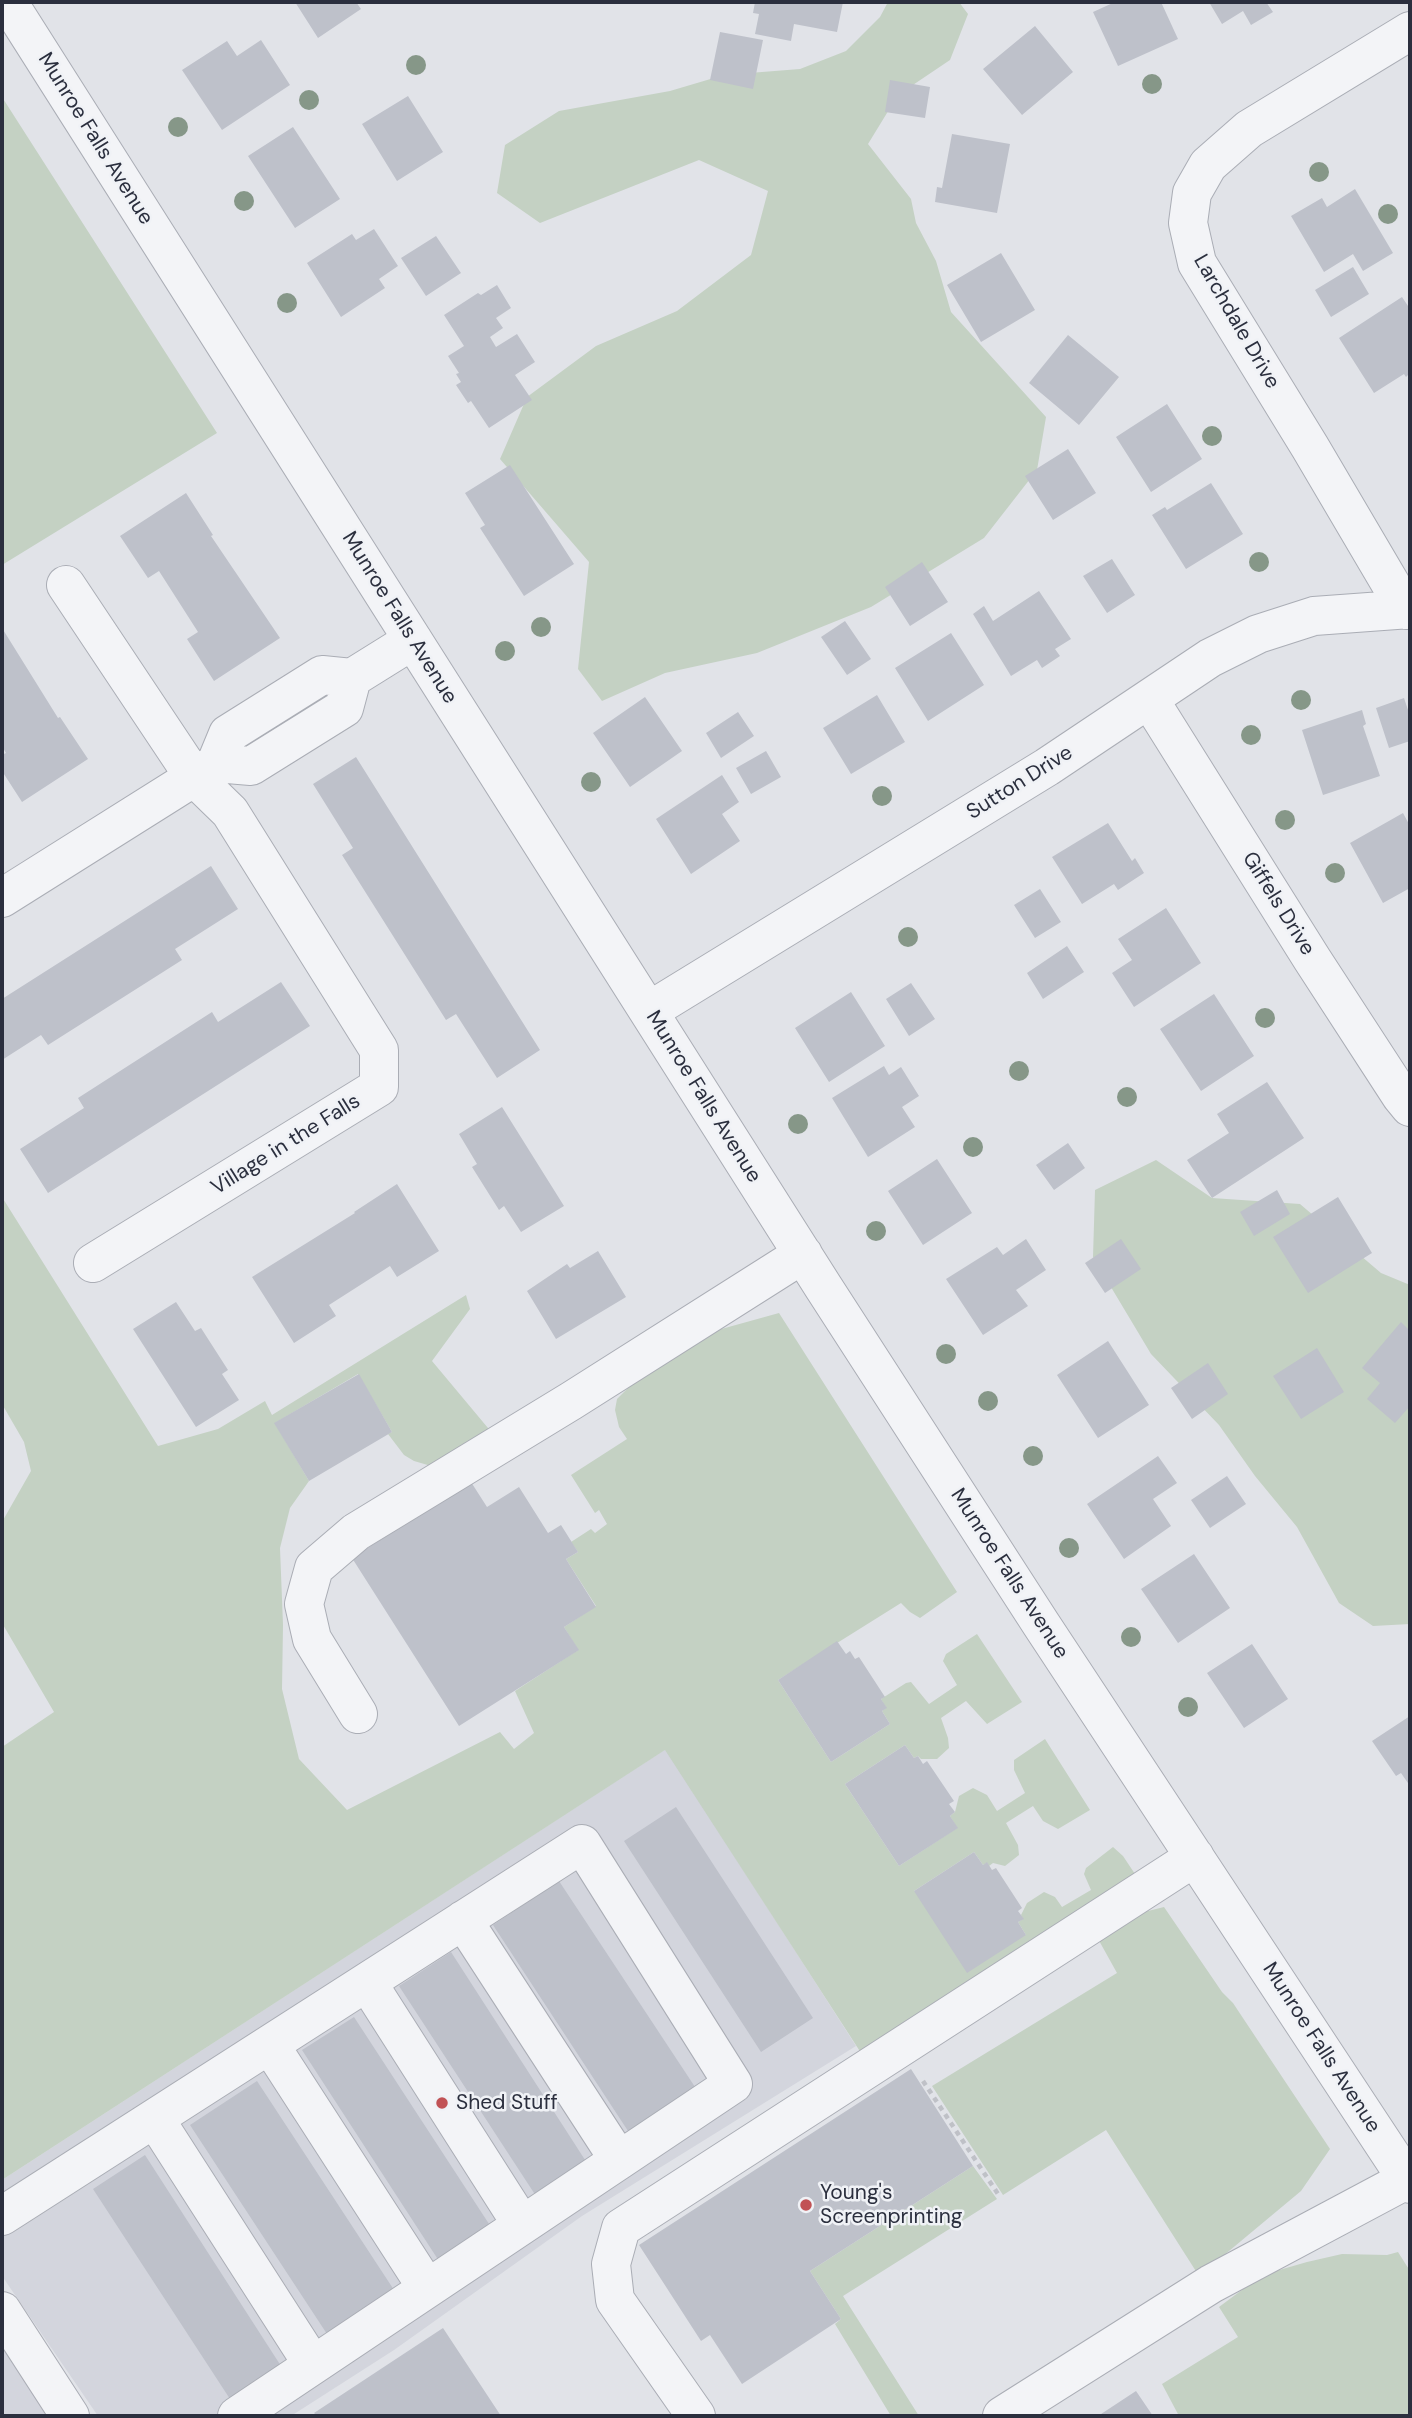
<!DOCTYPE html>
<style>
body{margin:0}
#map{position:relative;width:1412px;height:2418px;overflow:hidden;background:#e1e3e8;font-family:"DM Sans",sans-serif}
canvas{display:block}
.frame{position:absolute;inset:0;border:4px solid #2b2f3e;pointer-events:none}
</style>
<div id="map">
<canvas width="1412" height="2418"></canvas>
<div class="frame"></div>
</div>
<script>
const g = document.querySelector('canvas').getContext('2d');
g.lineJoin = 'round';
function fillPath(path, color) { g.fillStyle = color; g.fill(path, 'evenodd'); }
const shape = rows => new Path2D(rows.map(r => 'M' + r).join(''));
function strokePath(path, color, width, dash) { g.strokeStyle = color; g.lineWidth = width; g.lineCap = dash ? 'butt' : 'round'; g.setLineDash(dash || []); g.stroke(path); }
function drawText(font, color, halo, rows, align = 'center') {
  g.font = font + ' "DM Sans",sans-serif'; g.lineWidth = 5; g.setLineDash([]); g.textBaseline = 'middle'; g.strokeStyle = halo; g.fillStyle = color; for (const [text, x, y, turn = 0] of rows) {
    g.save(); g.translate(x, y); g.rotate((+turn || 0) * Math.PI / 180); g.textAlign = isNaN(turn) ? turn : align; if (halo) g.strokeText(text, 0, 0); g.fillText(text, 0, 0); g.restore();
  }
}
const built = shape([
 [666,1749,856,2046,582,2216,394,2350,291,2416,98,2416,2,2276,2,2180],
 [2,2342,50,2416,2,2416]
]);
const green = shape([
 [888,2,959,2,968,14,950,60,898,95,868,144,911,199,916,223,936,261,951,312,1046,417,1037,470,984,538,871,607,757,653,665,673,602,701,578,669,589,562,500,459,527,397,596,346,677,311,751,255,768,191,699,160,540,223,497,193,505,145,559,111,670,91,724,75,800,69,846,51,880,17],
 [2,97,217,433,2,565],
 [1156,1160,1212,1198,1300,1204,1381,1273,1410,1285,1410,1624,1373,1626,1339,1603,1297,1527,1255,1476,1219,1425,1151,1354,1093,1257,1095,1190],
 [2,1197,158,1446,218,1429,265,1401,272,1415,466,1295,470,1309,432,1361,493,1434,438,1468,414,1461,404,1455,388,1434,392,1432,358,1374,275,1423,309,1481,290,1508,280,1548,283,1625,282,1689,299,1759,347,1810,500,1732,514,1749,534,1733,515,1691,578,1650,564,1627,596,1606,566,1559,578,1552,571,1542,591,1529,595,1533,607,1524,599,1510,595,1513,571,1475,627,1439,619,1427,615,1410,617,1399,634,1382,707,1333,779,1313,957,1592,920,1618,910,1612,901,1603,778,1680,831,1762,890,1724,882,1711,886,1708,881,1699,906,1683,911,1682,929,1704,957,1685,943,1661,946,1654,977,1634,1022,1702,987,1724,966,1701,941,1718,948,1738,949,1748,937,1759,921,1759,918,1756,914,1758,905,1745,845,1784,899,1866,957,1828,950,1816,955,1812,959,1796,973,1788,987,1795,997,1811,1025,1793,1014,1770,1014,1760,1045,1739,1090,1810,1058,1829,1043,1821,1033,1806,1006,1823,1018,1845,1019,1855,1005,1866,993,1863,989,1866,987,1863,983,1865,974,1852,914,1891,1026,1935,1018,1922,1023,1919,1021,1915,1027,1903,1044,1892,1055,1897,1062,1907,1091,1890,1084,1874,1086,1868,1113,1847,1123,1856,1135,1874,863,2056,665,1750,2,2180,2,1747,54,1712,2,1623,2,1522,31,1471,24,1442,2,1404],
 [1164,1907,1222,1992,1233,2003,1330,2149,1301,2191,1199,2276,1106,2130,1003,2195,932,2086,1117,1973,1097,1937,1144,1912],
 [973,2166,997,2199,843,2296,919,2416,891,2416,835,2324,841,2319,810,2271],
 [1398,2252,1410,2271,1410,2416,1179,2416,1162,2384,1238,2337,1219,2307,1262,2275,1307,2262,1342,2254,1387,2255]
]);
const building = shape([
 [295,2,356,2,361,9,318,38],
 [755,2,843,2,837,32,794,24,791,41,755,34,759,14,753,13],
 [1115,2,1161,2,1178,39,1118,66,1093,12],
 [1209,2,1266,2,1273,12,1251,25,1243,11,1222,24],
 [1035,26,1073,72,1022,115,983,69],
 [720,32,763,40,753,89,710,80],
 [261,40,290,85,222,130,182,70,227,41,237,56],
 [890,80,930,87,925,118,885,112],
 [408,96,443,152,397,181,362,124],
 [293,127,340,199,295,228,248,156],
 [952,134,1010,144,997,213,935,202,937,187,942,188],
 [1355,189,1393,253,1363,271,1353,254,1324,272,1291,216,1322,198,1327,207],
 [374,229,398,266,379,279,385,288,341,317,307,263,352,234,356,240],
 [436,236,461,273,426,296,401,258],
 [1001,253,1035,310,981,342,947,285],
 [1353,267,1369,294,1331,317,1315,290],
 [497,285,511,308,496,318,503,328,490,337,496,347,517,334,535,362,515,375,532,400,489,428,471,401,468,403,456,385,461,382,456,374,459,373,448,356,464,346,444,315,478,293,481,295],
 [1402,297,1410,309,1410,373,1406,377,1404,374,1374,393,1339,338],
 [1068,335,1119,377,1079,425,1029,383],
 [1167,404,1202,459,1151,492,1116,437],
 [1068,449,1096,493,1053,520,1025,476],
 [510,465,574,564,524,596,480,528,485,525,465,493],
 [1211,483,1243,534,1186,569,1152,515,1165,507,1167,510],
 [186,493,213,535,211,536,280,638,214,681,187,639,198,632,159,571,148,578,120,536],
 [1112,559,1135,595,1107,613,1083,576],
 [922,562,948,602,910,626,885,587],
 [1039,591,1071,639,1055,649,1060,656,1042,668,1037,660,1011,676,973,614,984,606,993,621],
 [845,621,871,659,847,675,821,637],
 [2,628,58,718,60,717,88,759,22,802,2,771,2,755,6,753,2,746],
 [951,633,984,685,928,721,895,668],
 [877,695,905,742,851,774,823,728],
 [645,697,682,751,630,787,593,733],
 [1404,698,1410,716,1410,741,1389,748,1376,708],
 [1362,710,1366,724,1363,726,1380,776,1323,795,1302,730],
 [738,712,754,736,721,758,706,733],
 [766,751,781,777,751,794,736,768],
 [356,757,540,1050,497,1078,456,1014,446,1020,342,855,353,848,313,784],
 [722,775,739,802,722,814,740,841,691,874,656,819],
 [1403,813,1410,826,1410,888,1383,903,1350,843],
 [1108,823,1132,861,1135,858,1144,873,1118,890,1114,884,1082,904,1052,857],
 [211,866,238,909,175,949,182,960,48,1045,41,1035,2,1060,2,999],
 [1040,889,1061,922,1035,938,1014,905],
 [1166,908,1201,963,1134,1007,1112,973,1132,960,1118,939],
 [1067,946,1084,972,1043,999,1027,973],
 [281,982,310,1026,48,1193,20,1149,84,1108,78,1098,212,1012,218,1022],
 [911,983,935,1019,909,1036,886,999],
 [851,992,885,1046,829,1082,795,1028],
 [1214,994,1254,1056,1201,1091,1160,1029],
 [884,1066,889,1075,901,1067,919,1096,902,1107,915,1127,868,1157,832,1098],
 [1267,1082,1304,1138,1212,1198,1187,1160,1229,1133,1217,1114],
 [502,1107,564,1206,521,1232,504,1206,499,1210,472,1167,477,1164,459,1134],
 [1068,1143,1085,1168,1054,1190,1036,1165],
 [937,1159,972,1213,923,1245,888,1191],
 [397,1184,439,1251,397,1277,390,1266,329,1305,336,1316,294,1343,252,1277,355,1213,354,1212],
 [1277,1190,1290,1214,1254,1236,1240,1212],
 [1338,1197,1372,1253,1308,1293,1273,1237],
 [1026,1239,1046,1270,1016,1290,1028,1306,983,1335,946,1279,997,1247,1003,1255],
 [1121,1239,1141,1269,1105,1293,1085,1263],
 [598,1251,626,1297,556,1339,527,1291,567,1264,570,1268],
 [176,1302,195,1331,201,1328,228,1370,222,1374,239,1400,196,1427,133,1329],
 [1401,1322,1410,1331,1410,1406,1395,1423,1367,1399,1380,1383,1362,1368],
 [1108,1341,1149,1405,1098,1438,1057,1375],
 [1317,1348,1344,1392,1301,1419,1273,1376],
 [1208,1363,1228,1394,1192,1419,1171,1388],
 [359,1374,392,1432,309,1481,274,1423],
 [1158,1456,1177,1483,1153,1499,1171,1526,1124,1559,1087,1504],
 [1227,1476,1246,1504,1210,1528,1191,1500],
 [471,1482,487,1507,519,1487,548,1533,561,1525,578,1552,566,1559,596,1607,564,1627,579,1650,459,1726,352,1558],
 [1194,1554,1230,1608,1178,1643,1141,1589],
 [837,1641,846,1654,850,1651,855,1659,859,1657,885,1697,881,1699,887,1708,882,1711,890,1724,831,1762,778,1680],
 [1252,1644,1288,1699,1244,1728,1207,1673],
 [1410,1716,1410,1786,1401,1773,1396,1776,1372,1741],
 [905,1745,914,1758,918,1756,923,1764,927,1761,954,1801,949,1804,955,1812,950,1816,958,1828,899,1866,845,1784],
 [676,1807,813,2018,761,2052,624,1841],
 [974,1852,983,1865,987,1862,992,1870,996,1868,1022,1908,1018,1911,1024,1919,1018,1922,1026,1935,967,1973,914,1891],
 [559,1881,697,2090,630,2134,493,1925],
 [451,1952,587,2163,536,2196,399,1986],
 [354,2017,491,2227,439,2261,302,2050],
 [911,2069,973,2166,810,2271,841,2319,742,2384,710,2335,701,2341,639,2245],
 [257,2081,394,2290,327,2334,190,2125],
 [145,2155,281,2366,230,2399,93,2189],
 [443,2328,501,2416,317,2416,314,2413],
 [1136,2391,1153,2416,1098,2416]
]);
const path = shape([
 [923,2081,1000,2197]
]);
const minor = shape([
 [8,2,824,1288,1041,1624,1410,2184],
 [66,585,194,777,230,812,379,1050,379,1087,93,1263],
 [1406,610,1310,447,1197,263,1188,223,1192,193,1208,165,1249,129,1410,31],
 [352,678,344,708,251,766,216,763,228,734,322,675,352,678,413,640],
 [1149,699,1312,959,1401,1096,1410,1107],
 [2,898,215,764],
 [649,1011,1047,767,1210,658,1258,634,1314,616,1410,609],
 [358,1714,312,1639,304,1604,314,1568,356,1532,571,1401,803,1254],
 [463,1920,619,2160],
 [367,1982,522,2225],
 [270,2045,427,2288],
 [155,2119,313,2365],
 [2,2216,582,1844,733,2084,237,2416],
 [2,2311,70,2416],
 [696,2416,615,2300,611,2264,621,2228,1195,1857],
 [1002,2416,1211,2284,1410,2178]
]);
const trees = [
 [416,65],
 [1152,84],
 [309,100],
 [178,127],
 [1319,172],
 [244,201],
 [1388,214],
 [287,303],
 [1212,436],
 [1259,562],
 [541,627],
 [505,651],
 [1301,700],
 [1251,735],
 [591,782],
 [882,796],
 [1285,820],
 [1335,873],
 [908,937],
 [1265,1018],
 [1019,1071],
 [1127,1097],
 [798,1124],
 [973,1147],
 [876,1231],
 [946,1354],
 [988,1401],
 [1033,1456],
 [1069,1548],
 [1131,1637],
 [1188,1707]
];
const markers = [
 [442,2103,7,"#c15255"],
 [806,2205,7,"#c15255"]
];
const streetNames = [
 ["Munroe Falls Avenue",95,139,58],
 ["Larchdale Drive",1236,322,60],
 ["Munroe Falls Avenue",399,618,58],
 ["Sutton Drive",1020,783,-32],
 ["Giffels Drive",1278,904,58],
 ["Munroe Falls Avenue",703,1097,58],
 ["Village in the Falls",286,1145,-32],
 ["Munroe Falls Avenue",1009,1574,57],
 ["Munroe Falls Avenue",1321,2048,57]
];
const poiNames = [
 ["Shed Stuff",456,2103],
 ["Young's",820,2193],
 ["Screenprinting",820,2217]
];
fillPath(built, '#d3d5dd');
fillPath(green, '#c4d1c3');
fillPath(building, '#bec1ca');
strokePath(minor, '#aaadb5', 40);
strokePath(path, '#bfc1c7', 4.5, [5, 5]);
strokePath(minor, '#f3f4f7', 38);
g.fillStyle = '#869788';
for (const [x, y] of trees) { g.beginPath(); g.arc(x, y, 10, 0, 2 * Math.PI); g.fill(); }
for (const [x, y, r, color] of markers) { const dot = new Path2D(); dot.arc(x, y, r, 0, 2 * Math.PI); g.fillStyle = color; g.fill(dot); strokePath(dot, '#f0f2f6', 2.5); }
drawText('21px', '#2b2f3e', '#f0f2f6', streetNames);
drawText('21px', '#2b2f3e', '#f0f2f6', poiNames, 'left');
</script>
